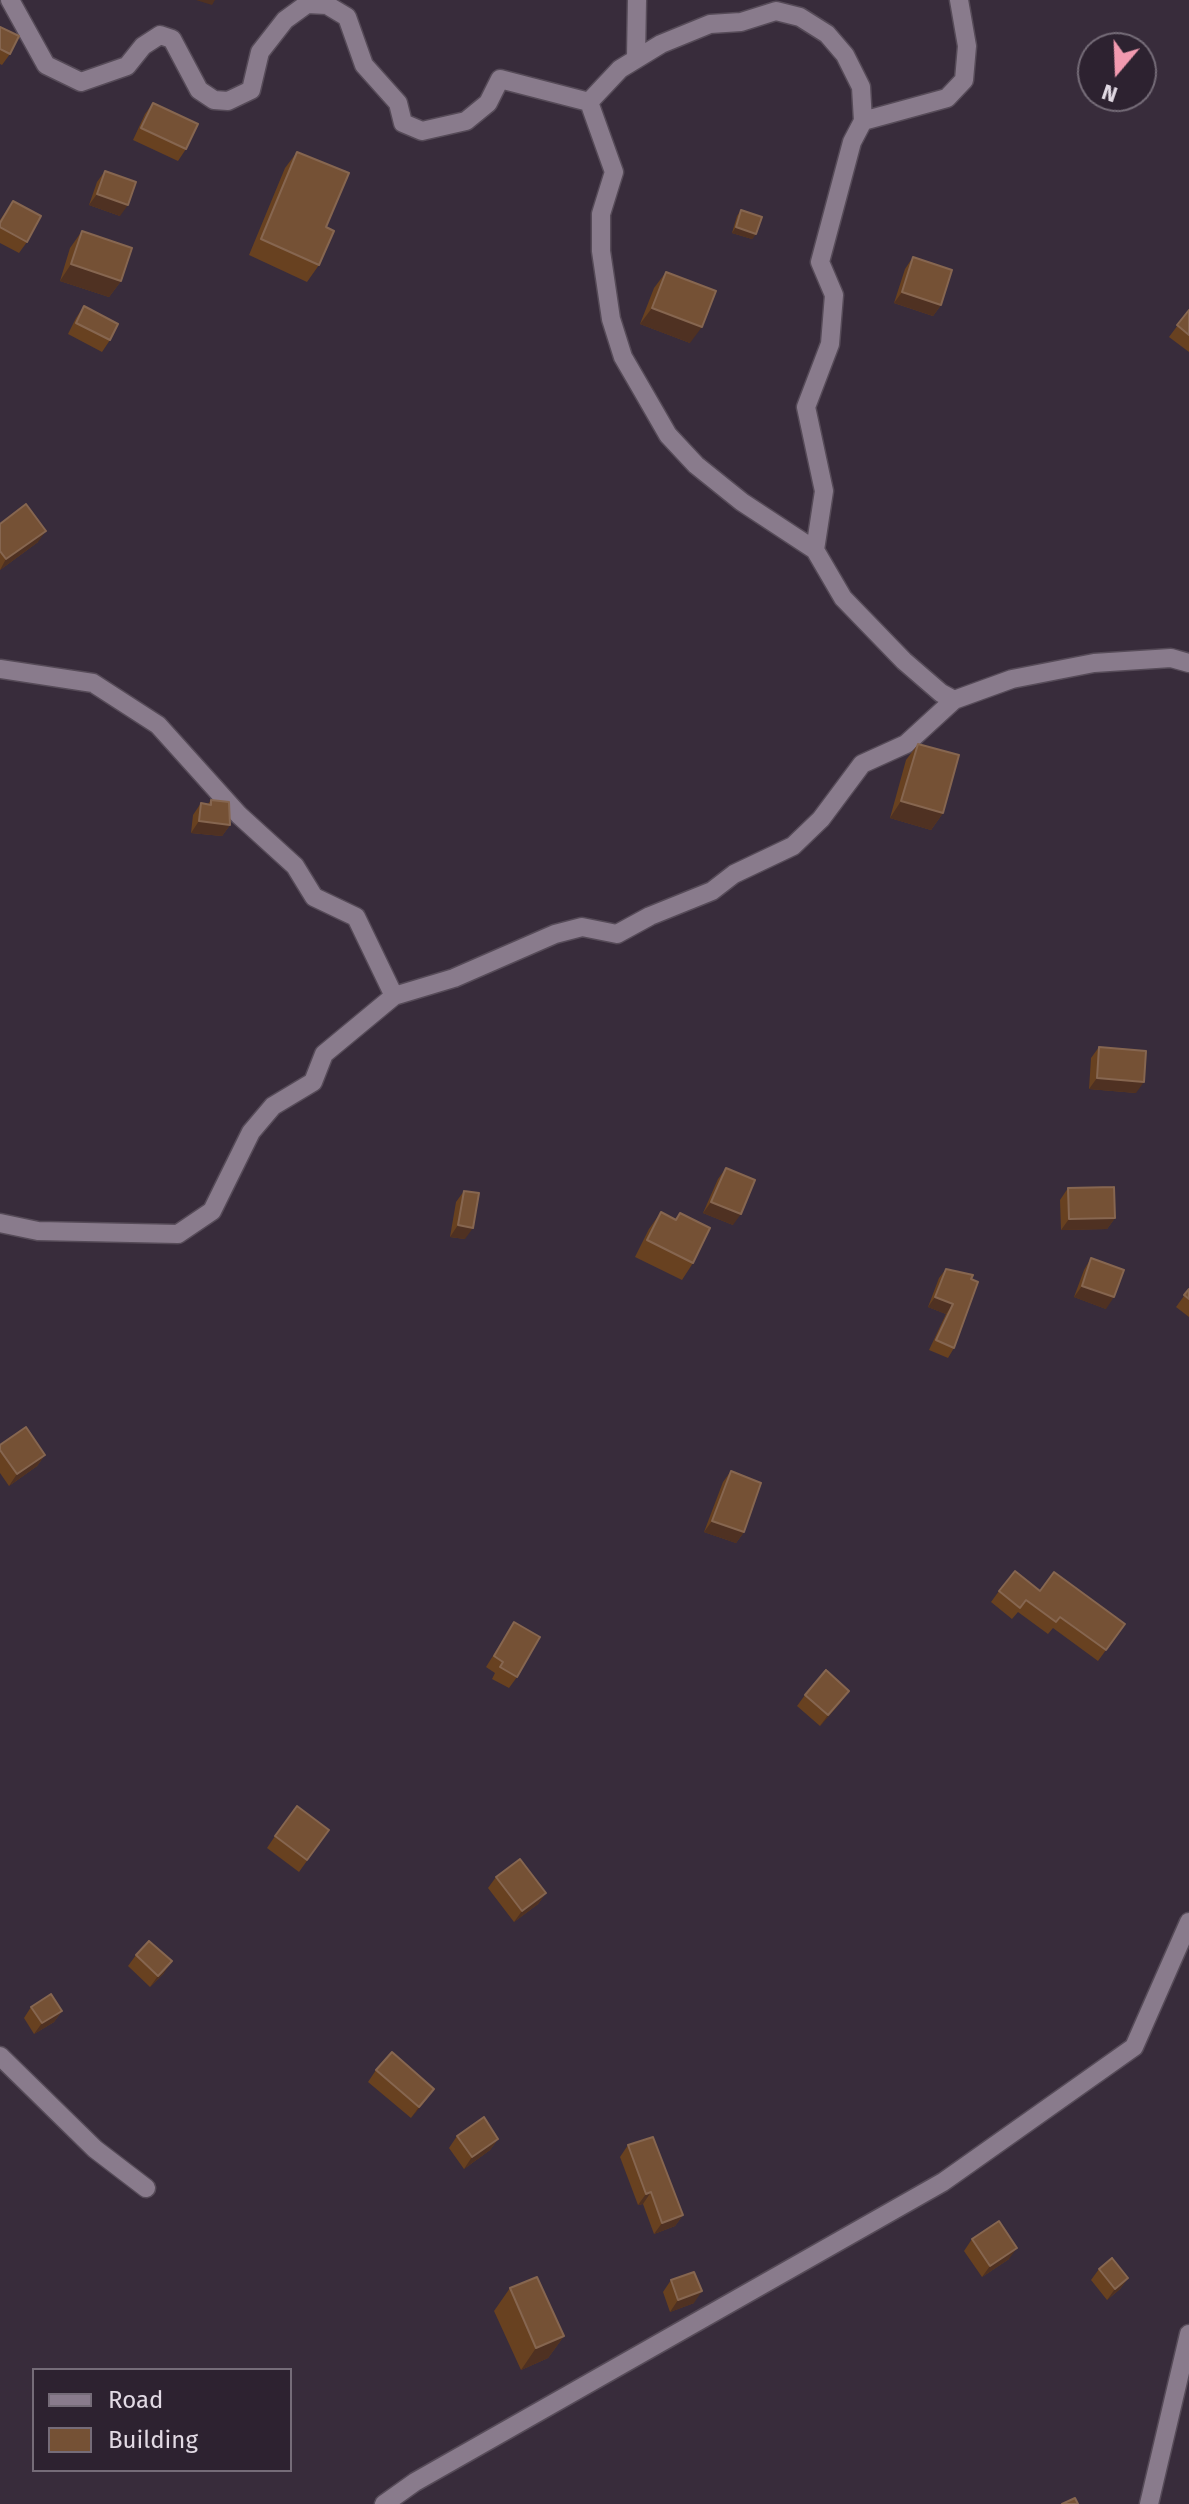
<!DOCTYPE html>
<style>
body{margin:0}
#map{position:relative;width:1189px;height:2504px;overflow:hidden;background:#382c3b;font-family:"Fira Sans",sans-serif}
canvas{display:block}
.legend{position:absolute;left:32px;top:2368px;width:260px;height:104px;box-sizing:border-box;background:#2d2230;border:2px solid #756c78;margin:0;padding:10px 14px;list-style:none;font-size:24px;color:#e2dae4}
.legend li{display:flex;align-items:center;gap:16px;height:40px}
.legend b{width:40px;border:2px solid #756c78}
.north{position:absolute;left:1077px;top:32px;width:80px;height:80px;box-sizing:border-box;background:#2d2230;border:2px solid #756c78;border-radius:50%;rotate:199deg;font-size:22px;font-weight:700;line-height:32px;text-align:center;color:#e2dae4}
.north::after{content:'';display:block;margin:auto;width:28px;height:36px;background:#f29ab0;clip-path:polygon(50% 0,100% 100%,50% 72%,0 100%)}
</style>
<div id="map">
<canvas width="1189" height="2504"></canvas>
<ul class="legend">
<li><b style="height:10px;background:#897b8c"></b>Road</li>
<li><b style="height:22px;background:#755135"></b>Building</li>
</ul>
<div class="north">N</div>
</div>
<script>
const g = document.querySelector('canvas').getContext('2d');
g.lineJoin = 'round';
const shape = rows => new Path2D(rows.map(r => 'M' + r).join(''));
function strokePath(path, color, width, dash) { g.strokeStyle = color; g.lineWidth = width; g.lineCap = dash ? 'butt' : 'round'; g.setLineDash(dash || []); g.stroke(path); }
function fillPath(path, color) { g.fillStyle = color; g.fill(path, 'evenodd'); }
const street = shape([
 [10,0,46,65,81,82,127,66,143,46,160,35,172,39,199,90,214,100,228,101,251,90,260,52,285,20,307,4,327,5,347,17,364,65,398,103,403,123,422,131,466,121,488,103,500,79,589,102,614,172,601,214,601,251,611,319,623,357,645,395,668,435,696,465,742,502,815,550,843,598,904,661,941,693,954,700,1012,679,1094,663,1171,658,1189,663],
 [636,57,637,0],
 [589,102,620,69,661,44,710,24,741,22,776,11,800,17,827,34,845,55,861,87,863,121,852,142,820,262,834,295,830,344,806,407,824,491,815,550],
 [863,121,947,98,964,80,967,46,959,0],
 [0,669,93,683,158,725,239,815,295,866,314,897,356,917,394,996],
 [0,1223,38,1231,178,1234,212,1211,251,1132,273,1106,313,1082,324,1054,394,996,454,978,555,934,582,927,617,934,650,916,712,891,734,874,793,846,821,819,862,764,906,744,954,700],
 [0,2056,95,2149,146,2188],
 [384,2504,415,2482,943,2182,1134,2047,1189,1922],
 [1149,2504,1189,2334]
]);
const wall = shape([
 [0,27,10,54,2,65,0,64],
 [153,103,186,149,178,161,133,140,145,114],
 [297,152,326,227,319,265,307,282,249,255,285,168],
 [105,171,120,216,89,205,97,182],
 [13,201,27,242,19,253,0,243,0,220],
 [741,210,756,234,752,239,732,233,737,216],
 [82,231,121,281,109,297,60,281,70,248],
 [913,257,941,305,933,316,894,303,905,269],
 [666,272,690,343,640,324,654,288],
 [84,306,110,340,102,352,68,334,76,318],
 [1189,310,1189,352,1169,337],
 [0,524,38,542,0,570],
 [918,744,943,813,931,830,890,818,906,760],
 [211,800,230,825,222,836,191,833,193,815,201,803,208,804],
 [1099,1047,1136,1093,1089,1089,1091,1058],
 [726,1168,733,1225,703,1213,718,1179],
 [1068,1188,1115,1218,1107,1229,1061,1230,1060,1200],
 [464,1191,465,1239,450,1237,456,1202],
 [661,1212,675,1219,680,1213,693,1263,682,1280,635,1257,649,1229],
 [1091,1258,1106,1309,1074,1297,1084,1270],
 [946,1269,971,1279,954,1348,948,1358,929,1350,946,1314,928,1307,939,1278],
 [1189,1289,1189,1317,1176,1307],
 [0,1445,45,1455,37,1466,9,1486,0,1473],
 [731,1471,744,1532,736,1543,704,1532,723,1482],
 [999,1591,1040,1591,1125,1624,1098,1661,1053,1628,1048,1634,1018,1612,1012,1619,991,1602],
 [514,1622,517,1677,509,1688,492,1679,495,1673,486,1667],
 [805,1695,841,1702,820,1726,797,1706],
 [329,1830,299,1872,267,1848,275,1836],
 [496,1877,546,1893,538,1904,514,1922,488,1888],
 [136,1955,164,1973,150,1987,128,1966],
 [31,2007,62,2011,54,2022,34,2034,24,2018],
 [376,2070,434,2089,411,2118,368,2082],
 [457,2136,498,2139,490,2150,464,2169,449,2148],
 [628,2145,683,2215,675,2226,654,2234,643,2204,638,2205,620,2157],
 [972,2239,1009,2259,982,2277,964,2251],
 [1099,2269,1128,2278,1120,2289,1107,2300,1091,2280],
 [671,2280,694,2303,670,2312,663,2292],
 [510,2288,564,2336,548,2358,521,2370,494,2311]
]);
const shadedWall = shape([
 [196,0,215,0,212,5],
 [97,194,128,205,120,216,89,205],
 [736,227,756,234,752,239,732,233],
 [71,264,121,281,109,297,60,281],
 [902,292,941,305,933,316,894,303],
 [652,308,702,327,690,343,640,324],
 [46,531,38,542,0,570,6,559],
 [901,801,943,813,931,830,890,818],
 [199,821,230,825,222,836,191,833],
 [1097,1078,1144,1082,1136,1093,1089,1089],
 [711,1202,741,1214,733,1225,703,1213],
 [1115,1218,1107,1229,1061,1230,1069,1219],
 [458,1225,473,1228,465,1239,450,1237],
 [1082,1286,1114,1297,1106,1309,1074,1297],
 [935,1297,953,1304,946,1314,928,1307],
 [45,1455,37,1466,9,1486,17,1474],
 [712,1521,744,1532,736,1543,704,1532],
 [849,1691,841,1702,820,1726,828,1715],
 [546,1893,538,1904,514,1922,522,1911],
 [172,1961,164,1973,150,1987,158,1976],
 [62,2011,54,2022,34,2034,42,2023],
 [434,2089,426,2100,411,2118,419,2107],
 [498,2139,490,2150,464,2169,472,2157],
 [651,2192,643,2204,638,2205,646,2194],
 [683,2215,675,2226,654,2234,662,2223],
 [1017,2248,1009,2259,982,2277,990,2266],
 [1128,2278,1120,2289,1107,2300,1115,2289],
 [702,2291,694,2303,670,2312,678,2300],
 [564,2336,548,2358,521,2370,536,2348]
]);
const building = shape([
 [0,27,19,36,10,54,0,49,0,27],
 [153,103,198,124,186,149,141,128,153,103],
 [297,152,349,173,326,227,334,231,319,265,261,239,297,152],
 [105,171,136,182,128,205,97,194,105,171],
 [13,201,41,216,27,242,0,227,0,223,13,201],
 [741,210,762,217,756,234,736,227,741,210],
 [82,231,132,248,121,281,71,264,82,231],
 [913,257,952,270,941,305,902,292,913,257],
 [666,272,716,291,702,327,652,308,666,272],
 [84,306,118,324,110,340,76,323,84,306],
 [1189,310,1189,335,1177,325,1189,310],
 [26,504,46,531,6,559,0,551,0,524,26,504],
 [918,744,959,755,943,813,901,801,918,744],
 [211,800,229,802,230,825,199,821,201,803,211,805,211,800],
 [1099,1047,1146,1051,1144,1082,1097,1078,1099,1047],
 [726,1168,755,1180,741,1214,711,1202,726,1168],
 [1114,1187,1115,1218,1069,1219,1068,1188,1114,1187],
 [464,1191,479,1193,473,1228,458,1225,464,1191],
 [661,1212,676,1220,680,1213,710,1228,693,1263,647,1240,661,1212],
 [1091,1258,1124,1270,1114,1297,1082,1286,1091,1258],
 [946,1269,973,1275,971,1279,978,1282,954,1348,936,1340,953,1304,935,1297,946,1269],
 [1189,1289,1189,1299,1184,1295,1189,1289],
 [26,1427,45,1455,17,1474,0,1450,0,1445,26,1427],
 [731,1471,761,1483,744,1532,712,1521,731,1471],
 [1015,1571,1040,1591,1054,1572,1125,1624,1106,1650,1060,1617,1056,1622,1026,1600,1020,1608,999,1591,1015,1571],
 [514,1622,540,1637,517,1677,500,1667,503,1662,494,1656,514,1622],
 [826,1670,849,1691,828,1715,805,1695,826,1670],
 [297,1806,329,1830,307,1860,275,1836,297,1806],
 [520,1859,546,1893,522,1911,496,1877,520,1859],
 [149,1941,172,1961,158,1976,136,1955,149,1941],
 [51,1994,62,2011,42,2023,31,2007,51,1994],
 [392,2052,434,2089,419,2107,376,2070,392,2052],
 [484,2117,498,2139,472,2157,457,2136,484,2117],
 [653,2137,683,2215,662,2223,651,2192,646,2194,628,2145,653,2137],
 [999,2221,1017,2248,990,2266,972,2239,999,2221],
 [1112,2258,1128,2278,1115,2289,1099,2269,1112,2258],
 [694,2272,702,2291,678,2300,671,2280,694,2272],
 [537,2277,564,2336,536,2348,510,2288,537,2277],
 [1075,2498,1078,2504,1062,2504,1075,2498]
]);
strokePath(street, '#564b58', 21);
strokePath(street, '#897b8c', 18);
fillPath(wall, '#684120');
fillPath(shadedWall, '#4f3122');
fillPath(building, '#755135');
strokePath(building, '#866650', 2);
</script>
